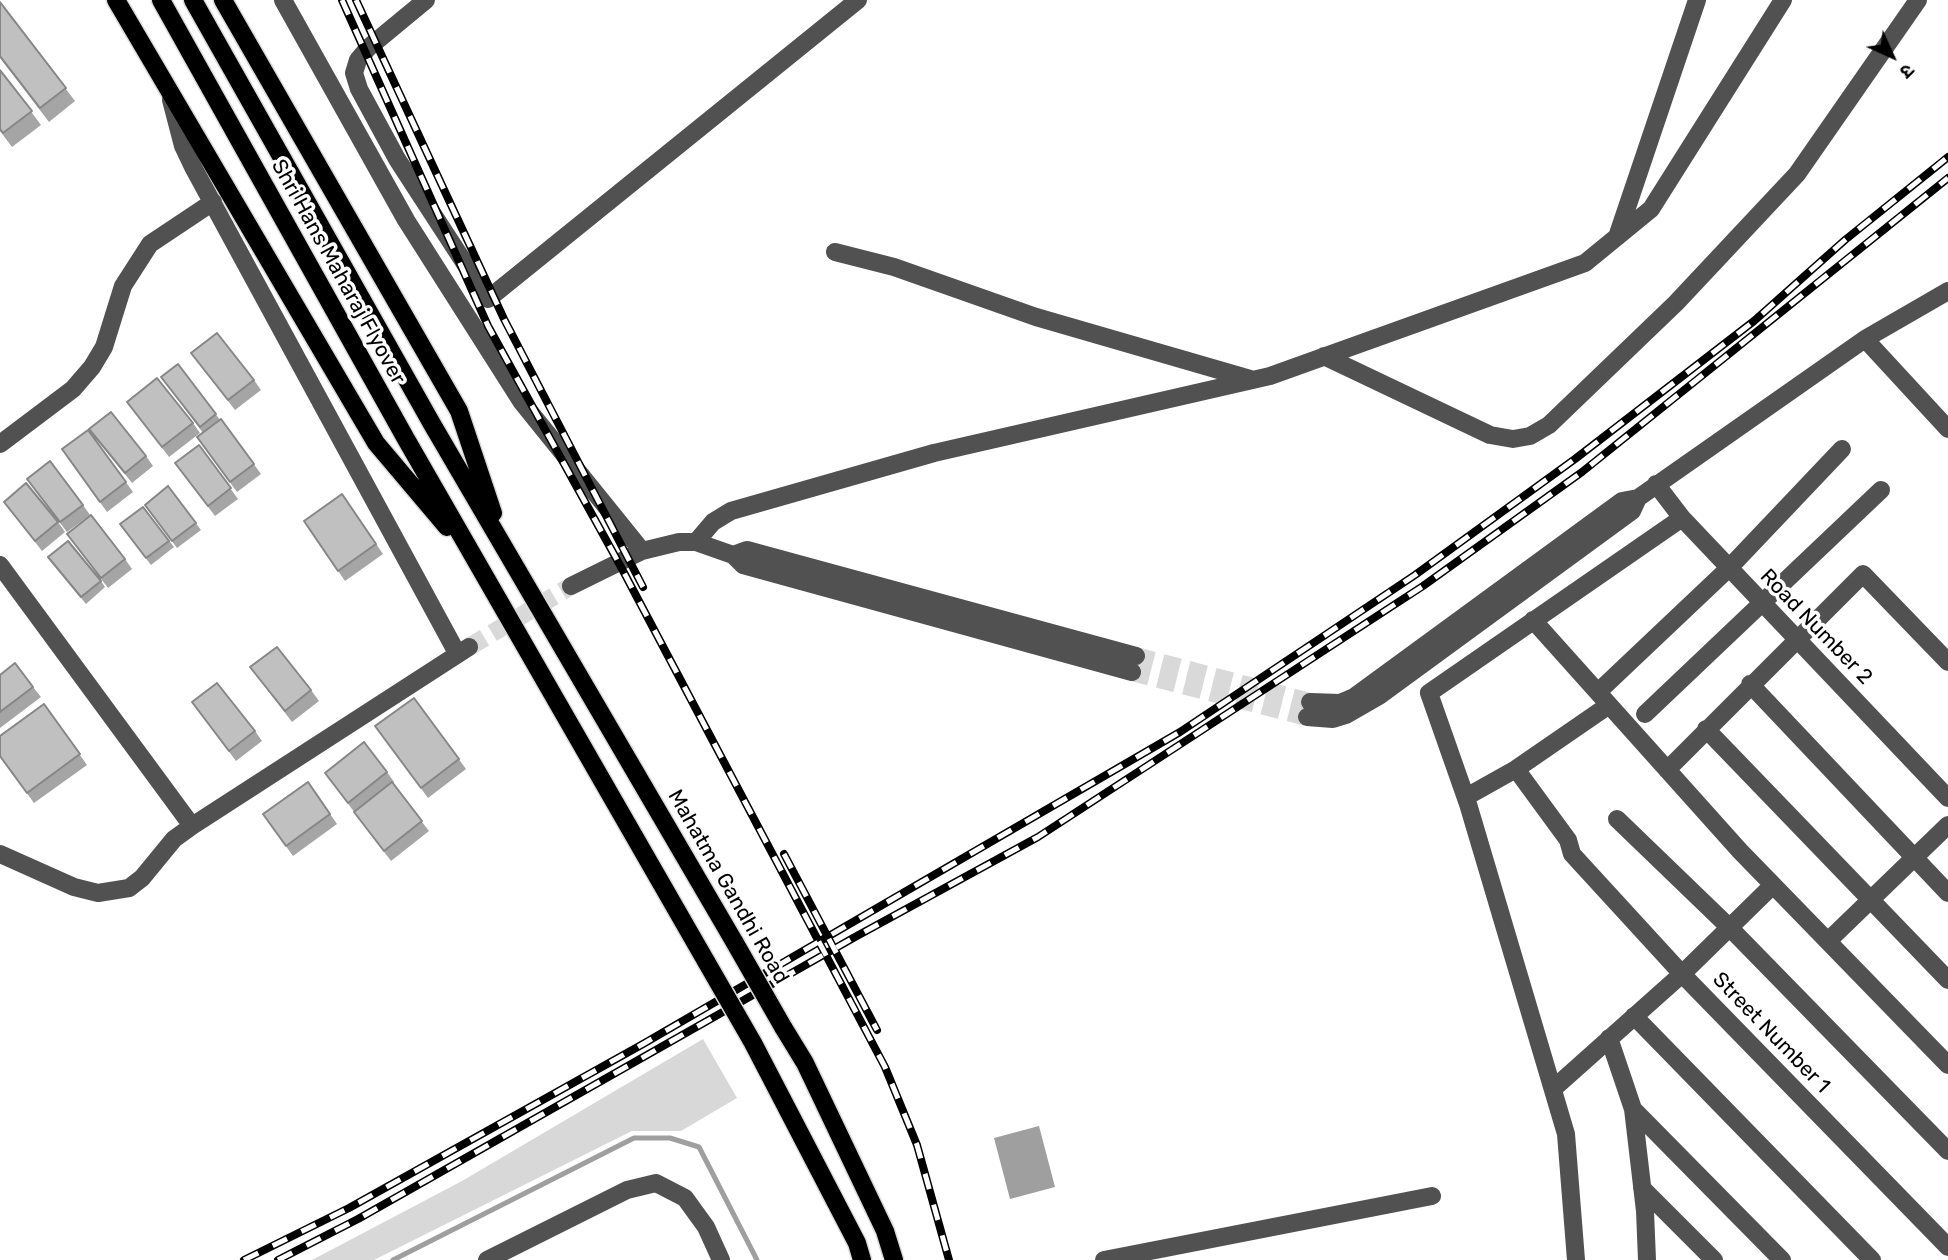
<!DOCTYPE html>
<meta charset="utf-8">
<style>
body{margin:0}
#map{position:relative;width:1948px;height:1260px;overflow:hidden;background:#fff;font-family:Rubik,"Noto Sans Devanagari",sans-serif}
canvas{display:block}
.north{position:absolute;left:1857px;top:21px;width:70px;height:70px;-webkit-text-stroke:5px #fff;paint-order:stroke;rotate:135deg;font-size:19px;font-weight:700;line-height:28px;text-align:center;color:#000}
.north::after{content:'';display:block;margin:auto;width:24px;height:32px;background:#000;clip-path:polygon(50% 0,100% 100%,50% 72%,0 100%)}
</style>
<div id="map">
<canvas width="1948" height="1260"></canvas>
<div class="north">उ</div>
</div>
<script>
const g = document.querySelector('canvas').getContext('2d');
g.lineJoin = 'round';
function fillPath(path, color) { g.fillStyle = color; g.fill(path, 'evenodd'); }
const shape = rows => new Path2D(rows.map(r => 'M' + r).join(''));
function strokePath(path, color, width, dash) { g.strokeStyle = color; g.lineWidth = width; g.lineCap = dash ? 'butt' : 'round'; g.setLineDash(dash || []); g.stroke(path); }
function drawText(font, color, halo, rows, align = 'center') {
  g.font = font + ' Rubik,sans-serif'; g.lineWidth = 7; g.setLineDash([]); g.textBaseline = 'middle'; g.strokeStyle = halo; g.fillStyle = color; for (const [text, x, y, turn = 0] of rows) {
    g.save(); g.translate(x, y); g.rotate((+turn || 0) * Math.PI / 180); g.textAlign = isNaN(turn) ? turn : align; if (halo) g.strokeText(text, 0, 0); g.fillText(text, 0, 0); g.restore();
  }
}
const green = shape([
 [703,1039,737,1098,681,1131,632,1131,374,1260,312,1260,462,1181]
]);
const water = shape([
 [1039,1126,1055,1187,1010,1199,994,1138]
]);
const stream = shape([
 [393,1260,634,1138,670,1138,699,1147,757,1260]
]);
const minorTunnel = shape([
 [469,647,571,586],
 [1136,656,1310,702],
 [1132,672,1307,717]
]);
const minor = shape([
 [283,0,406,220,521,401,642,551],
 [426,0,368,48,358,60,354,73,359,89,397,159,488,299,858,0],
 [171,100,183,146,193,167,457,653],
 [1617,237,1697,0],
 [835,252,894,267,1036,317,1250,379],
 [1865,339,1948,429],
 [1324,356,1490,435,1513,439,1530,436,1549,425,1676,303,1797,174,1918,0],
 [0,444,73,389,92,367,104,347,123,286,150,244,213,202],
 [1656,484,1682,518,1948,798],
 [696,542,713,522,731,511,934,453,1270,376,1585,263,1651,209,1783,0],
 [733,555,747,550,1136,656],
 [0,565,192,826],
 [571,586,642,551,679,542,696,542,733,555,743,565,1132,672],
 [1533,620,1740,851,1948,1065],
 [1750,684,1948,893],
 [1598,692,1729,568,1842,449],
 [1310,702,1340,703,1354,697,1622,501,1638,498,1865,339,1948,291],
 [1645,714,1881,490],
 [1307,717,1333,719,1346,715,1379,696,1632,511,1638,498],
 [1706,729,1948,980],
 [1516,769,1568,840,1572,854,1682,974,1773,885],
 [1667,770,1863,574,1948,662],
 [1466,797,1516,769,1609,705],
 [1617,819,1729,927,1948,1151],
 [0,854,74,887,98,893,129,888,142,878,174,839,192,826,469,647],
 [1828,941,1948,825],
 [1634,1016,1872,1260],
 [1609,1038,1633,1109,1645,1211,1647,1260],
 [1553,1089,1682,974,1948,1247],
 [1633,1109,1782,1260],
 [1642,1188,1714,1260],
 [487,1260,627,1190,656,1183,685,1198,706,1227,721,1260],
 [1104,1260,1432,1196],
 [1576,1260,1566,1134,1468,804,1429,693,1682,518]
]);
const major = shape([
 [116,0,376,443,447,527],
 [161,0,406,439,707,963],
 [193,0,432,424,735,943],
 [223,0,459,411,493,513],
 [783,1027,805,1063,885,1231,894,1260],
 [753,1043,857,1243,862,1260]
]);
const rail = shape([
 [342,0,488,326,621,567,885,1067,917,1145,949,1260],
 [356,0,504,319,643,587],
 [784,854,877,1030],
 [244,1260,349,1208,643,1044,1180,732,1415,575,1575,459,1754,321,1845,240,1948,157],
 [278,1260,358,1219,855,937,1038,837,1423,586,1582,472,1948,178]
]);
const majorBridge = shape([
 [735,943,783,1027],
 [707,963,753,1043]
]);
const wall = shape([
 [0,2,75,101,49,122,0,58],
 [0,70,41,125,12,147,0,131],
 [191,353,254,380,261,390,235,410],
 [178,364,220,420,221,419,261,474,237,492,197,437,203,433,161,377],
 [127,402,193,423,200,433,169,457],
 [89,429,146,456,153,466,132,483],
 [88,430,133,492,107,512,62,449],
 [199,445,238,499,215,516,175,463],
 [168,486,201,530,177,548,145,505],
 [34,489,83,505,90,515,67,532],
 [342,494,383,554,345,581,304,521],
 [4,502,58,522,65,532,42,551],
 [143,507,174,547,151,565,120,524],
 [67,534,125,559,132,569,108,588],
 [48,557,101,581,105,587,86,604],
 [250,667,311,690,319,701,292,722],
 [0,675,33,687,41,697,0,728],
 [414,698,466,769,428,798,375,726],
 [192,702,255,731,262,741,236,761],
 [44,704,87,765,34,803,0,756],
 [387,772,394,782,393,784,429,831,391,861,325,773],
 [308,782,337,824,293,856,263,814]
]);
const building = shape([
 [0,2,66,88,40,108,0,56,0,2],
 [0,70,32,111,3,133,0,129,0,70],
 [217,333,254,380,228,400,191,353,217,333],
 [178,364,216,414,200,427,161,377,178,364],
 [157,378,193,423,162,447,127,402,157,378],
 [111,412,146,456,125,473,89,429,111,412],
 [221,419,254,464,230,482,197,437,221,419],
 [88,430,126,482,100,502,62,449,88,430],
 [199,445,231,488,208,506,175,463,199,445],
 [50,461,83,505,60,522,27,479,50,461],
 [26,483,58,522,35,541,4,502,26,483],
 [168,486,196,523,172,541,145,505,168,486],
 [342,494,376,544,338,571,304,521,342,494],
 [143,507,169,541,146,558,120,524,143,507],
 [91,515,125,559,101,578,67,534,91,515],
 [68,541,101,581,81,597,48,557,68,541],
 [277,647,311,690,285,711,250,667,277,647],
 [15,663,33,687,0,712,0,675,15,663],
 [217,683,255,731,229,751,192,702,217,683],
 [414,698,459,759,421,788,375,726,414,698],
 [44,704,80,754,27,793,0,756,0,736,44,704],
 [364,742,387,772,348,803,325,773,364,742],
 [308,782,330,814,286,846,263,814,308,782],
 [392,782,422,821,384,851,354,812,392,782]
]);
const streetNames = [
 ["Shri Hans Maharaj Flyover",338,272,61],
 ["Road Number 2",1816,627,46],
 ["Mahatma Gandhi Road",728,887,60],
 ["Street Number 1",1771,1033,46]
];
fillPath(green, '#d8d8d8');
fillPath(water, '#9f9f9f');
strokePath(stream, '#9f9f9f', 5);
strokePath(minorTunnel, '#d9d9d9', 18, [18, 9]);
strokePath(major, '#dbdbdb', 21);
strokePath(minor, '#515151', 18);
strokePath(major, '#000', 18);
strokePath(rail, '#000', 8);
strokePath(rail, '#fff', 5, [16]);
strokePath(majorBridge, '#dbdbdb', 21, []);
strokePath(majorBridge, '#000', 18);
fillPath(wall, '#a5a5a5');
fillPath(building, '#c0c0c0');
strokePath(building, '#868686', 2);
drawText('21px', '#000', '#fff', streetNames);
</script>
